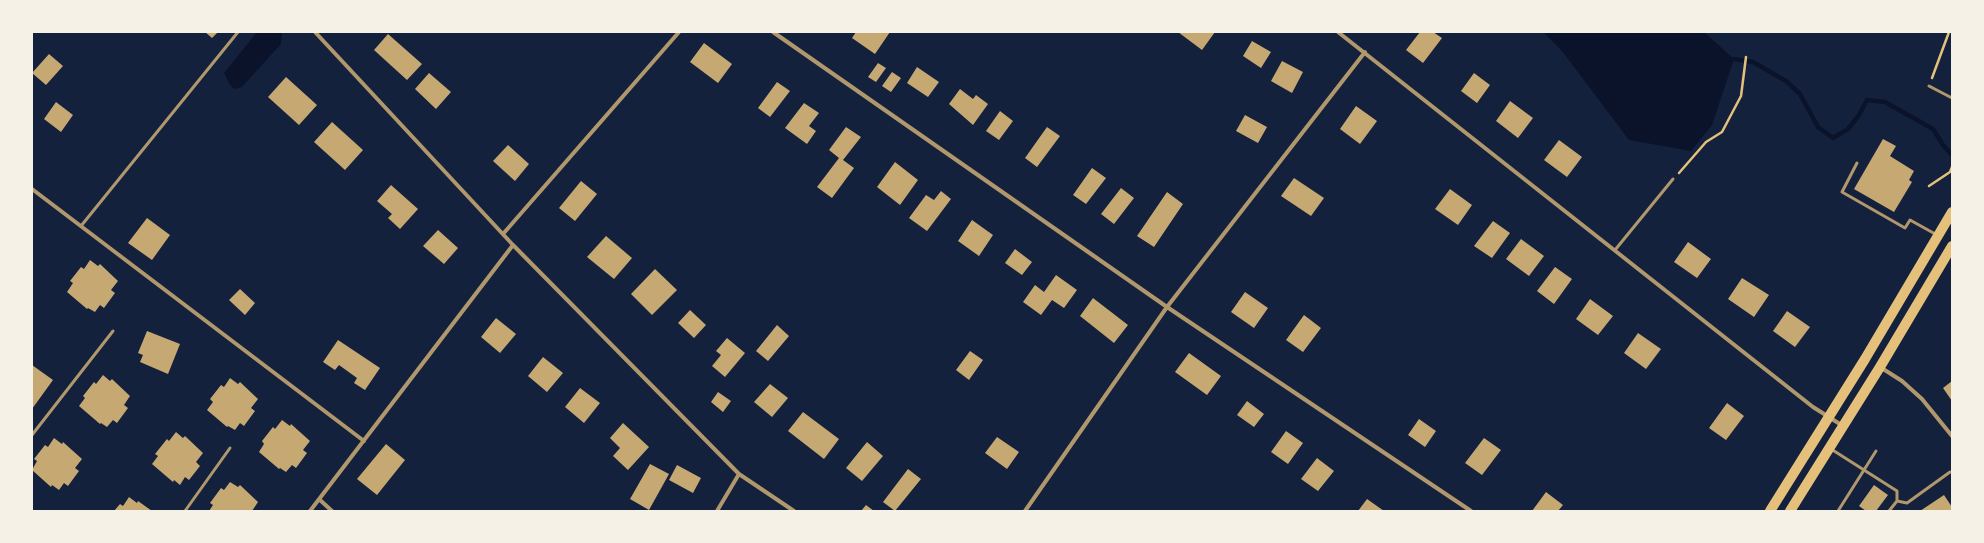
<!DOCTYPE html>
<style>
body{margin:0}
#map{position:relative;width:1984px;height:543px;overflow:hidden;background:#14213d;font-family:"Fira Sans",sans-serif}
canvas{display:block}
.frame{position:absolute;inset:0;border:33px solid #f6f1e7;pointer-events:none}
</style>
<div id="map">
<canvas width="1984" height="543"></canvas>
<div class="frame"></div>
</div>
<script>
const g = document.querySelector('canvas').getContext('2d');
g.lineJoin = 'round';
function fillPath(path, color) { g.fillStyle = color; g.fill(path, 'evenodd'); }
const shape = rows => new Path2D(rows.map(r => 'M' + r).join(''));
function strokePath(path, color, width, dash) { g.strokeStyle = color; g.lineWidth = width; g.lineCap = dash ? 'butt' : 'round'; g.setLineDash(dash || []); g.stroke(path); }
const water = shape([
 [257,32,282,32,281,44,242,87,234,89,230,85,224,73],
 [1543,32,1704,32,1734,59,1712,125,1691,151,1629,140,1562,51]
]);
const stream = shape([
 [1734,59,1753,62,1786,81,1800,94,1818,127,1833,138,1848,129,1859,115,1867,100,1885,102,1933,129,1943,145,1951,154]
]);
const building = shape([
 [205,32,218,32,212,38],
 [856,32,890,32,875,54,852,38],
 [1178,32,1215,32,1202,50],
 [1420,32,1433,32,1442,38,1423,63,1406,50],
 [388,34,422,64,407,80,374,50],
 [1252,41,1271,52,1261,68,1243,56],
 [704,43,732,64,718,83,690,62],
 [49,54,63,66,46,85,32,73],
 [1282,61,1303,72,1292,93,1271,81],
 [878,63,886,68,876,82,868,77],
 [917,67,939,82,928,97,907,83],
 [892,72,901,78,891,92,882,86],
 [429,73,451,92,436,109,415,89],
 [1474,73,1490,85,1477,103,1461,91],
 [286,77,317,105,299,125,268,97],
 [777,82,790,91,770,117,758,108],
 [960,89,973,99,976,95,988,104,973,125,949,104],
 [1510,101,1533,118,1518,138,1496,121],
 [56,102,73,115,61,132,44,119],
 [804,103,819,113,809,126,816,131,807,144,785,128],
 [1356,106,1377,121,1360,144,1340,129],
 [1000,111,1013,121,999,140,986,131],
 [1245,115,1267,127,1258,143,1236,131],
 [332,122,363,150,345,170,314,142],
 [846,127,861,137,843,160,854,168,832,198,817,187,839,158,829,150],
 [1047,127,1060,136,1037,167,1025,158],
 [1883,139,1896,146,1890,156,1914,171,1909,180,1912,182,1894,212,1854,189],
 [1559,140,1582,157,1567,177,1544,160],
 [508,145,529,164,515,181,493,161],
 [895,162,918,180,900,205,877,187],
 [1092,168,1106,178,1086,204,1073,195],
 [1294,178,1324,198,1311,216,1281,196],
 [581,181,597,194,575,221,559,208],
 [391,185,418,209,400,229,388,218,392,214,377,201],
 [1121,188,1134,198,1114,224,1101,214],
 [1450,189,1472,205,1458,225,1435,209],
 [941,191,951,199,927,231,909,218,926,195,934,200],
 [1167,192,1183,204,1154,247,1137,236],
 [147,218,170,235,152,260,128,243],
 [972,220,993,235,979,256,958,241],
 [1493,221,1510,233,1492,258,1474,246],
 [438,230,458,248,444,264,423,246],
 [606,236,632,258,614,279,587,257],
 [1521,239,1544,256,1529,276,1506,259],
 [1688,242,1711,259,1697,278,1674,262],
 [1015,249,1032,262,1022,275,1005,263],
 [90,260,98,266,100,264,118,281,111,290,115,293,104,308,100,305,95,312,88,308,87,309,67,292,73,283,70,281,81,267,84,269],
 [1555,267,1572,279,1554,304,1537,291],
 [655,269,677,290,652,315,631,294],
 [1056,275,1077,290,1064,308,1052,300,1041,315,1023,302,1035,285,1044,292],
 [1742,278,1769,295,1754,317,1728,299],
 [240,289,255,303,245,315,229,300],
 [1245,292,1268,308,1254,328,1231,312],
 [1093,298,1128,325,1114,343,1080,316],
 [1590,299,1613,316,1598,335,1576,319],
 [690,310,706,325,694,338,678,323],
 [1787,311,1810,327,1795,347,1773,331],
 [1304,315,1321,328,1303,352,1286,340],
 [496,318,516,334,500,353,481,337],
 [777,325,789,336,768,361,756,351],
 [147,331,180,344,168,374,140,362,143,355,138,353],
 [1638,333,1661,349,1646,369,1624,353],
 [727,338,745,353,725,377,712,366,721,355,716,351],
 [338,340,380,368,365,390,354,383,357,378,339,365,335,370,323,362],
 [970,351,983,360,969,380,956,370],
 [1189,353,1221,376,1207,395,1175,372],
 [543,357,563,373,547,392,528,376],
 [32,365,53,380,32,409],
 [103,375,110,381,112,379,130,396,124,405,128,408,117,423,113,420,107,427,101,423,100,424,79,406,85,398,83,396,94,382,96,384],
 [230,378,238,384,240,382,258,399,251,408,255,411,244,426,240,423,235,430,228,426,227,427,207,410,213,402,210,399,221,385,224,387],
 [1952,381,1952,401,1943,388],
 [770,384,788,398,772,417,754,402],
 [580,388,600,403,584,423,565,407],
 [718,392,731,401,723,412,711,402],
 [1247,401,1264,414,1254,427,1237,415],
 [1727,403,1744,416,1726,440,1709,428],
 [803,412,839,439,824,459,788,431],
 [1419,419,1436,431,1425,447,1408,435],
 [282,420,290,426,291,424,310,441,303,450,307,453,296,468,292,465,286,472,280,468,279,469,259,452,264,444,262,441,273,427,275,429],
 [623,423,649,447,628,470,613,456,620,448,610,438],
 [1286,431,1303,443,1288,464,1271,452],
 [176,432,183,438,185,436,203,453,196,462,200,466,189,480,185,477,180,485,174,480,173,482,152,464,158,456,155,454,167,439,169,441],
 [997,437,1019,452,1007,469,985,453],
 [54,438,62,444,63,442,82,459,75,468,79,471,68,486,64,483,59,490,52,485,51,487,32,470,37,461,34,459,45,445,48,447],
 [1484,438,1501,450,1482,475,1465,463],
 [867,442,883,456,862,481,846,468],
 [386,444,405,460,377,495,357,479],
 [1317,458,1334,471,1318,491,1301,479],
 [650,464,669,474,649,510,630,499],
 [677,465,701,478,693,493,669,480],
 [908,469,921,479,895,511,883,502],
 [230,482,238,487,240,485,258,502,252,511,209,511,213,505,210,503,221,488,224,490],
 [1874,485,1888,495,1876,511,1866,511,1859,506],
 [1546,492,1563,505,1558,511,1532,511],
 [1944,495,1952,507,1952,511,1920,511],
 [129,497,137,503,138,501,152,511,114,511,120,504,123,506],
 [1367,499,1384,511,1358,511],
 [866,505,874,511,861,511]
]);
const path = shape([
 [1932,78,1949,32],
 [1679,173,1706,142,1722,132,1741,96,1746,57],
 [1929,186,1950,172,1952,167]
]);
const service = shape([
 [1929,86,1952,98],
 [1857,163,1842,192,1905,228,1910,220,1937,235],
 [81,226,238,32],
 [1615,250,1673,179],
 [32,435,113,331],
 [1831,449,1897,491,1897,501,1889,511],
 [1897,501,1907,503,1950,472],
 [185,511,230,448],
 [1838,511,1876,451]
]);
const minor = shape([
 [315,32,513,245,739,474,794,511],
 [773,32,1167,307,1471,511],
 [1338,32,1813,407,1843,426],
 [32,189,364,441],
 [503,234,679,32],
 [1880,367,1902,381,1922,399,1952,436],
 [320,500,332,511],
 [310,511,513,245],
 [717,511,739,474],
 [1025,511,1167,307,1365,52]
]);
const primary = shape([
 [1770,511,1865,359,1952,212],
 [1790,511,1880,367,1952,246]
]);
fillPath(water, '#0b132b');
strokePath(stream, '#0b132b', 4.5);
fillPath(building, '#c6a872');
strokePath(path, '#e5c07b', 2.5);
strokePath(service, '#b1986c', 3);
strokePath(minor, '#b1986c', 4);
strokePath(primary, '#e5c07b', 10);
</script>
